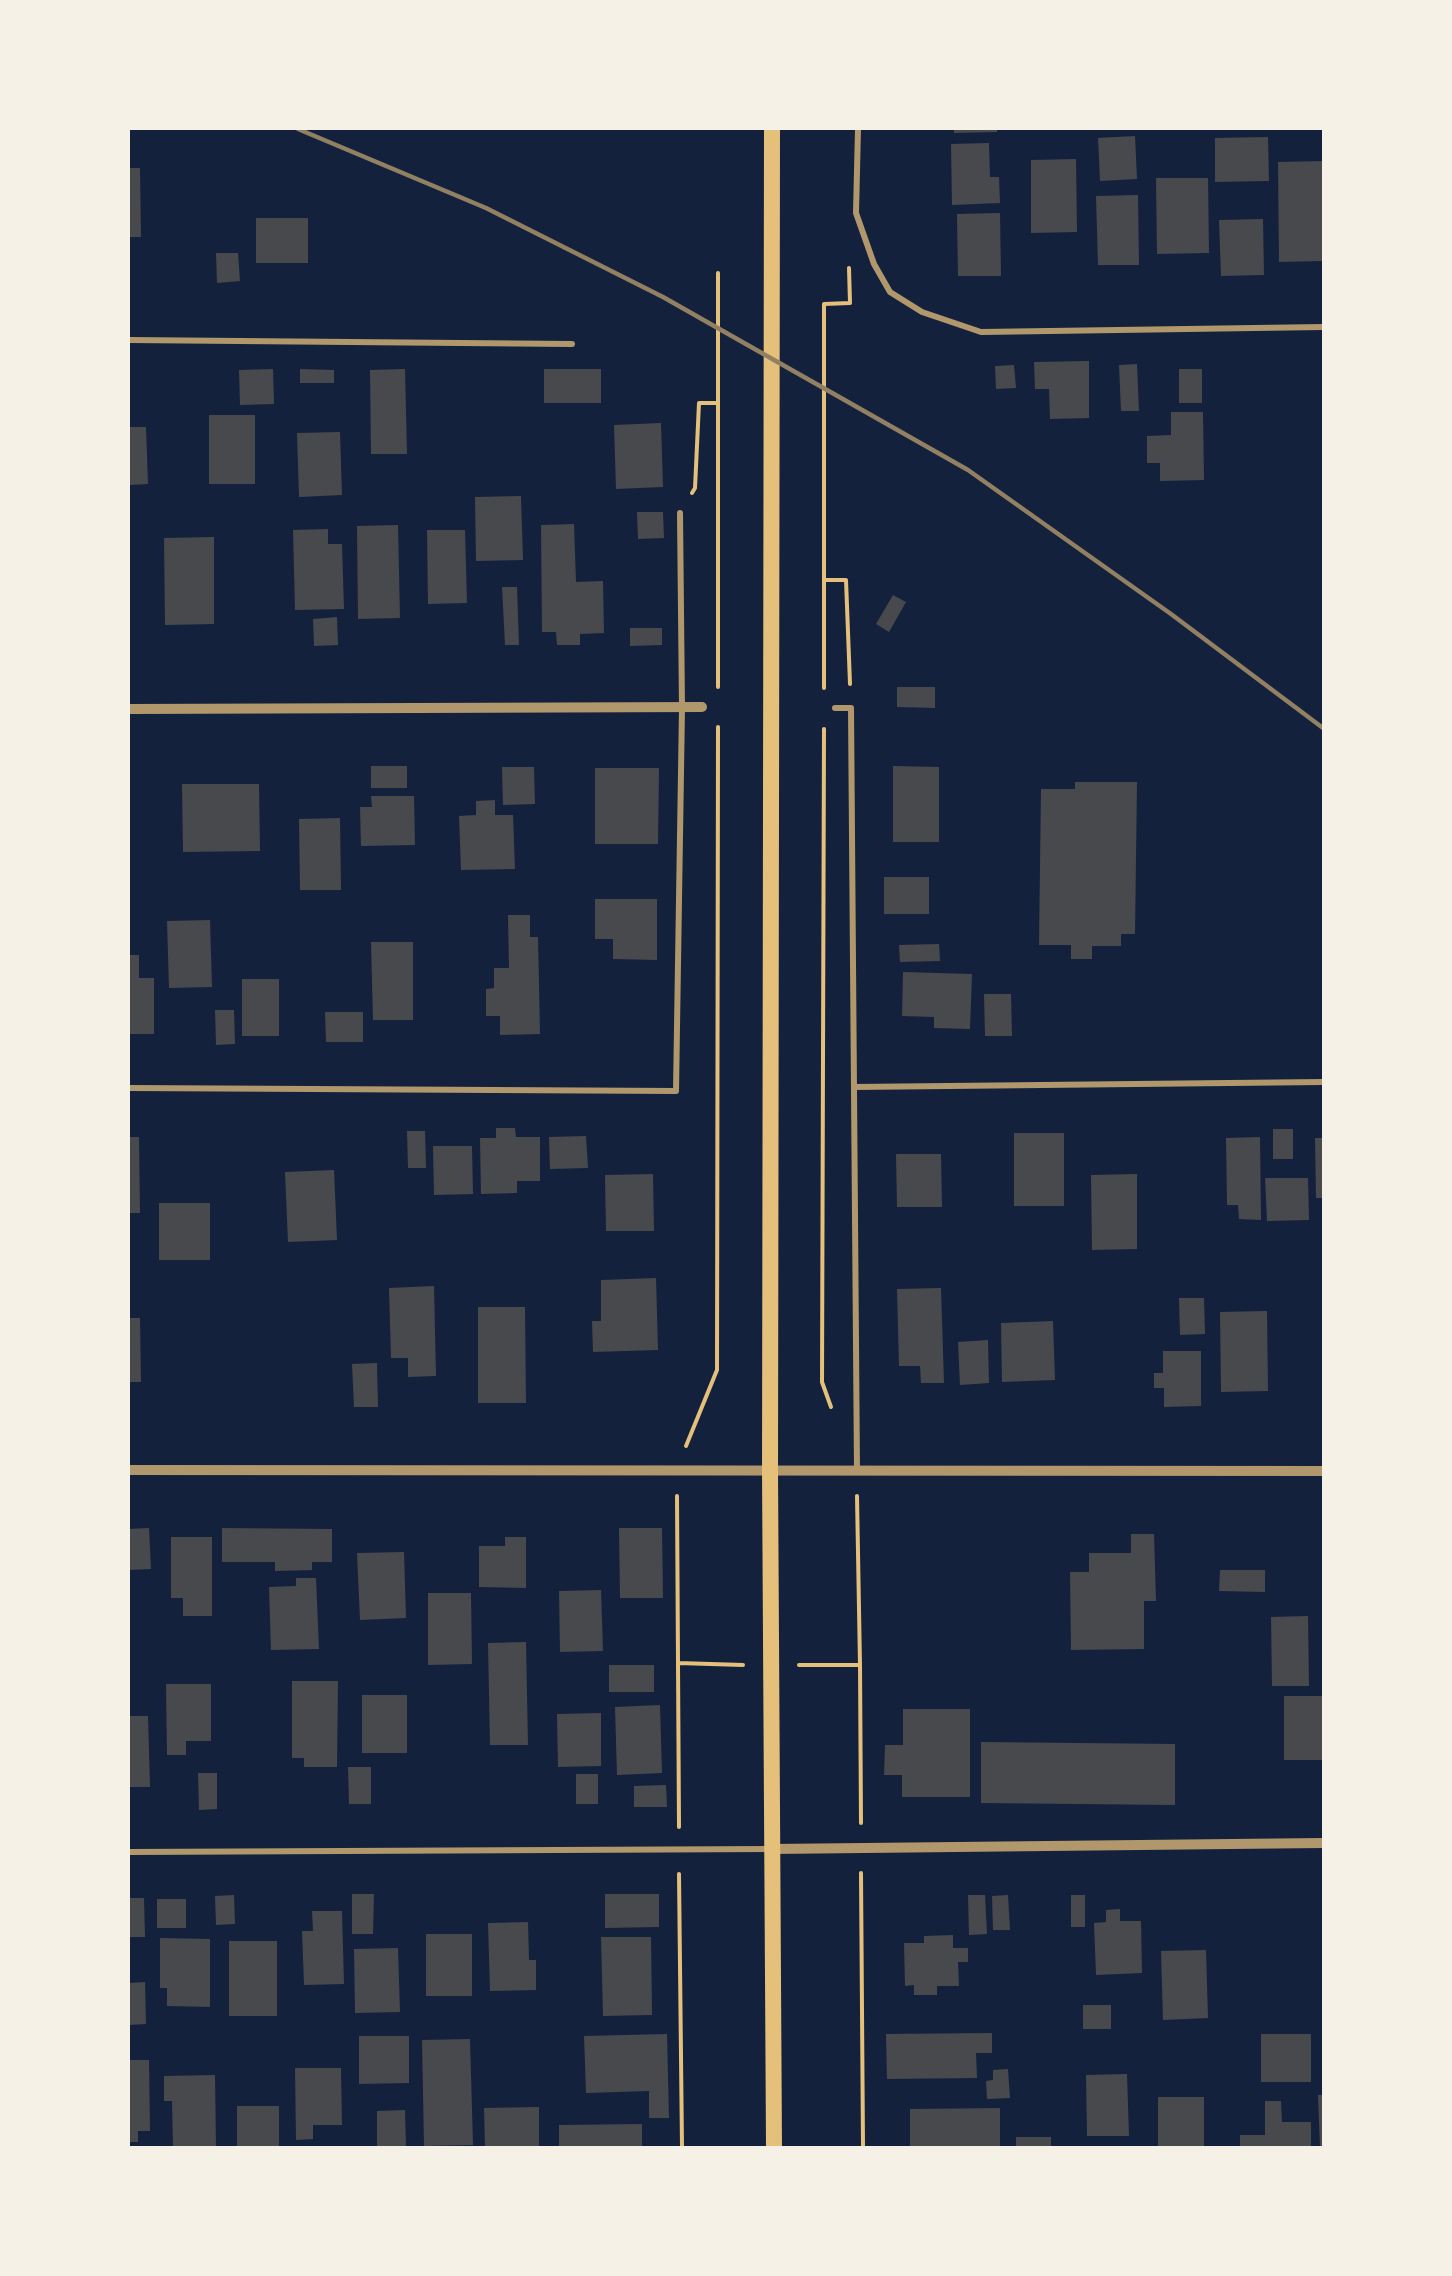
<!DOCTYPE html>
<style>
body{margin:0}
#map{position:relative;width:1452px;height:2276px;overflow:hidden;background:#14213d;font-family:Signika,sans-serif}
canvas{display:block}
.frame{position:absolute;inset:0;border:130px solid #f6f1e7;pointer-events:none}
</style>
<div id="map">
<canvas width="1452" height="2276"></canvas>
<div class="frame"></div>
</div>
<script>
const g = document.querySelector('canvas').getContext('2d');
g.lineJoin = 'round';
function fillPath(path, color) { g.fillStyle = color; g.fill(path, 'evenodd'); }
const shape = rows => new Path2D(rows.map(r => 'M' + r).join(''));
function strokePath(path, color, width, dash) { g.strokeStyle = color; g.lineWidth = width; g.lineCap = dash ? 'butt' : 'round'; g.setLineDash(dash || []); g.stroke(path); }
const building = shape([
 [954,129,997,129,997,132,954,133],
 [1135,136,1137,179,1100,181,1098,138],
 [1268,137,1269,181,1215,182,1215,138],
 [989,143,990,177,999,177,1000,203,952,205,951,144],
 [1076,159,1077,232,1031,233,1031,160],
 [1323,161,1323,261,1279,262,1278,162],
 [129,168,140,168,141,237,129,237],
 [1156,178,1208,178,1209,253,1157,254],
 [1138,195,1139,265,1098,265,1096,196],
 [1000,213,1001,276,958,276,957,214],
 [256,218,308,218,308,263,256,263],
 [1263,219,1264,275,1221,276,1219,220],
 [216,253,238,253,240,281,217,283],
 [1089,361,1089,418,1050,419,1049,389,1035,389,1034,362],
 [1137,364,1139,411,1121,411,1119,365],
 [1014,365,1016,388,996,389,995,366],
 [273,369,274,404,240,405,239,370],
 [300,369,334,370,334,383,300,383],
 [405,369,407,454,371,454,370,370],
 [544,369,601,369,601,403,544,403],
 [1179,369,1202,369,1202,403,1179,403],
 [1171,412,1203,412,1204,480,1160,481,1160,463,1147,463,1147,436,1171,435],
 [209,415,255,415,255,484,209,484],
 [661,423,663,487,616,489,614,425],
 [129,427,146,427,148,484,129,485],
 [340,432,342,495,299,497,297,433],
 [521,496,523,560,476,561,475,497],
 [637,512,663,512,664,538,638,539],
 [574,524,576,582,603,581,604,633,580,634,580,645,557,645,556,632,542,632,541,525],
 [398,525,400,618,358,619,357,526],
 [328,529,328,544,342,544,344,609,295,610,293,530],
 [427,530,465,530,467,603,428,604],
 [214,537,214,624,165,625,164,538],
 [502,587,517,587,519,645,505,645],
 [893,595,906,602,889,632,876,624],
 [337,617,338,645,314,646,313,619],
 [630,628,662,628,662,645,630,646],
 [897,687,935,687,935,708,897,707],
 [371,766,407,766,407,788,371,788],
 [893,766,939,767,939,842,893,842],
 [502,767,534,767,535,804,503,805],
 [595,768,659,768,658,844,595,844],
 [1075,782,1137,782,1135,934,1121,934,1121,946,1092,946,1092,959,1071,959,1071,945,1039,945,1041,789,1075,789],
 [182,784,259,784,260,851,183,852],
 [371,796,414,796,415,845,361,846,360,807,372,807],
 [495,800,495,815,513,815,515,869,461,870,459,816,476,815,476,801],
 [340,818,341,890,300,890,299,819],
 [884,877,929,877,929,914,884,914],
 [595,899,657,899,657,960,613,959,613,939,595,939],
 [508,915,530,915,530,937,538,937,540,1034,500,1035,500,1016,486,1016,486,989,494,988,494,968,509,968],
 [210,920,212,987,169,988,167,921],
 [371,942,413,942,413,1020,373,1020],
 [939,944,940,961,900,962,899,945],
 [129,955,139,955,139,978,154,978,154,1034,129,1034],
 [903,972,972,974,970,1029,934,1028,934,1017,902,1016],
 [242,979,279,979,279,1036,242,1036],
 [984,994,1011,994,1012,1036,985,1036],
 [215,1010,234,1010,235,1044,216,1045],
 [325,1012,363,1012,363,1042,326,1042],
 [496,1128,515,1128,516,1137,540,1137,540,1181,517,1181,517,1193,481,1194,480,1138,496,1138],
 [1273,1129,1293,1129,1293,1159,1273,1159],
 [407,1131,425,1131,426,1168,408,1168],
 [1014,1133,1064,1133,1064,1206,1014,1206],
 [586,1136,588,1168,550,1169,549,1137],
 [129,1137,139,1137,140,1213,129,1213],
 [1260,1137,1261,1220,1239,1219,1238,1205,1227,1205,1226,1138],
 [1315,1138,1323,1138,1323,1198,1316,1198],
 [433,1146,472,1146,473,1194,434,1195],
 [896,1154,941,1154,942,1207,897,1207],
 [334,1170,337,1240,288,1242,285,1172],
 [653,1174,654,1231,606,1231,605,1175],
 [1137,1174,1137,1249,1092,1250,1091,1175],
 [1265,1178,1308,1178,1309,1220,1267,1221],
 [159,1203,210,1203,210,1260,159,1260],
 [656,1278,658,1350,593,1352,592,1321,601,1321,601,1280],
 [434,1286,436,1376,408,1377,408,1358,391,1358,389,1288],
 [941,1288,944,1383,921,1383,920,1366,899,1366,897,1289],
 [1179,1298,1204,1298,1205,1334,1180,1335],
 [478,1307,525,1307,526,1403,478,1403],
 [1267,1311,1268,1391,1221,1392,1220,1312],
 [129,1318,140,1318,141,1382,129,1382],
 [1053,1321,1055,1380,1002,1382,1001,1323],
 [988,1340,989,1383,960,1385,958,1342],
 [1163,1351,1201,1351,1201,1406,1164,1407,1164,1388,1154,1388,1154,1373,1163,1373],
 [377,1363,378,1407,354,1407,352,1364],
 [149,1528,151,1569,129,1570,129,1529],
 [222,1528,332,1529,332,1562,312,1562,312,1570,275,1571,275,1562,222,1562],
 [619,1528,662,1528,663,1598,620,1598],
 [1131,1534,1154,1534,1156,1601,1144,1601,1144,1649,1071,1650,1070,1572,1089,1572,1089,1553,1131,1553],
 [171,1537,212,1537,212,1616,183,1616,183,1598,171,1598],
 [505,1537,526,1537,526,1588,479,1587,479,1546,505,1546],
 [404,1552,406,1618,360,1620,357,1553],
 [1220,1570,1265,1570,1265,1592,1219,1591],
 [296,1578,316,1578,319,1649,271,1650,269,1587,296,1586],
 [601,1590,603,1651,560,1652,559,1591],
 [428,1593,471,1593,472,1664,428,1665],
 [1308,1616,1309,1686,1272,1686,1271,1617],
 [526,1642,528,1745,490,1745,488,1643],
 [609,1665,654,1665,654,1692,609,1692],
 [292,1681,338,1681,337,1767,304,1767,304,1758,292,1758],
 [166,1684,211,1684,211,1741,186,1741,186,1755,167,1755],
 [362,1695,407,1695,407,1753,362,1753],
 [1284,1696,1323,1696,1323,1760,1284,1760],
 [660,1705,662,1773,617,1775,615,1707],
 [903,1709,970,1709,970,1797,902,1797,902,1775,884,1775,885,1745,903,1745],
 [601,1713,601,1766,558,1767,557,1714],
 [129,1716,148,1716,150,1787,129,1787],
 [981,1742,1175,1744,1175,1805,981,1803],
 [348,1767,371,1767,371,1804,349,1804],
 [198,1773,217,1773,217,1809,199,1810],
 [576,1774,598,1774,598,1804,576,1804],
 [666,1785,667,1807,634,1807,634,1786],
 [352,1894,374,1894,373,1934,352,1934],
 [605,1894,659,1894,659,1927,605,1928],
 [234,1895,235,1924,216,1925,215,1896],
 [968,1895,985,1895,987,1934,969,1935],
 [1008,1895,1010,1930,993,1930,992,1896],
 [1071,1895,1085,1895,1085,1927,1071,1927],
 [129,1898,144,1898,145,1937,129,1937],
 [157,1899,186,1899,186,1928,157,1928],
 [1120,1909,1120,1921,1141,1921,1142,1973,1096,1975,1094,1923,1106,1922,1106,1910],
 [312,1911,342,1911,344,1984,304,1985,302,1931,313,1931],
 [528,1922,529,1960,536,1960,536,1990,490,1991,488,1923],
 [426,1934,472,1934,472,1996,426,1996],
 [953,1935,953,1948,968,1948,968,1962,958,1962,959,1986,937,1986,937,1995,914,1995,914,1985,905,1986,904,1943,924,1943,924,1936],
 [601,1937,651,1937,652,2015,603,2016],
 [160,1938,210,1939,210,2007,167,2006,167,1988,160,1988],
 [229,1941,277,1941,277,2016,229,2016],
 [398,1948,400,2012,355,2013,354,1949],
 [1206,1950,1208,2018,1163,2020,1161,1951],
 [145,1982,146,2024,129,2025,129,1983],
 [1083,2005,1111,2005,1111,2029,1083,2029],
 [992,2033,992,2053,976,2053,977,2078,887,2079,886,2034],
 [667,2034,669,2118,649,2118,649,2091,586,2093,584,2036],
 [1261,2034,1311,2034,1311,2082,1261,2082],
 [359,2036,409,2036,409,2083,359,2084],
 [470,2039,473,2145,424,2146,422,2040],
 [129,2060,149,2060,150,2131,138,2131,138,2142,129,2142],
 [295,2068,341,2068,342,2125,313,2125,313,2139,296,2140],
 [1008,2069,1010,2098,987,2099,986,2081,993,2080,993,2070],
 [1127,2074,1129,2136,1087,2136,1086,2075],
 [215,2075,216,2147,173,2147,172,2101,164,2101,164,2076],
 [1318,2095,1323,2095,1323,2147,1320,2147],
 [1158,2097,1204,2097,1204,2147,1158,2147],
 [1265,2101,1281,2101,1282,2122,1311,2122,1311,2147,1240,2147,1240,2135,1265,2135],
 [237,2106,279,2106,279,2147,237,2147],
 [539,2107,539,2147,485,2147,484,2108],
 [1000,2108,1000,2147,910,2147,910,2109],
 [405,2110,406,2147,377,2147,377,2111],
 [642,2124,642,2147,559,2147,559,2125],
 [1016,2137,1051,2137,1051,2147,1016,2147]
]);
const path = shape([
 [718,273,718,687],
 [692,493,695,488,699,403,718,403],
 [824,580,846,580,850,684],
 [824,688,824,304,850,303,849,268],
 [824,729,822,1382,831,1407],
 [686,1446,717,1370,718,727],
 [677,1496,678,1663,743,1665],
 [678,1663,679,1827],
 [799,1665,860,1665,857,1496],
 [860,1665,861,1823],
 [861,1873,863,2147],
 [679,1874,682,2147]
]);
const minor = shape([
 [858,129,856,213,874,264,890,292,922,312,981,332,1323,327],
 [129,340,572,344],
 [835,708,851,708,857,1471],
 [854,1087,1323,1082],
 [129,1088,676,1091,682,708,680,513],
 [129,1852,770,1849]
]);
const tertiary = shape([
 [129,709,702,707],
 [129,1470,1323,1471],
 [772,1849,1323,1843]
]);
const trunk = shape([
 [772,129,770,1470,774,2147]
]);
const rail = shape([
 [298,129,486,208,663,297,968,470,1171,614,1323,728]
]);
fillPath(building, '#48494c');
strokePath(path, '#e5c07b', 4);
strokePath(minor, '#b1986c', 6);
strokePath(tertiary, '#b1986c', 10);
strokePath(trunk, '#e5c07b', 16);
strokePath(rail, '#918062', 4.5);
</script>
